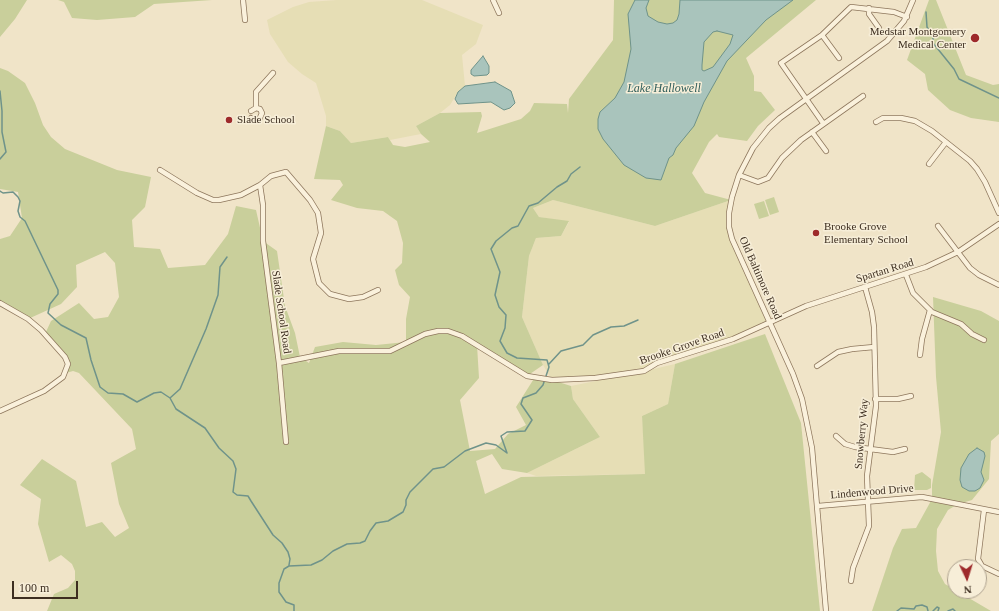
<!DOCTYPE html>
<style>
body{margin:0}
#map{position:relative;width:999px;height:611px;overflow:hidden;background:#f0e4c8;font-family:"Times New Roman",serif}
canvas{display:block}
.north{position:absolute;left:947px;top:559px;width:40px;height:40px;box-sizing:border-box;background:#f7eed8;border:1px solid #ada18e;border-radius:50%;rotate:176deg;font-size:11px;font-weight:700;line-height:16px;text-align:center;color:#3d2e20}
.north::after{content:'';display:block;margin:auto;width:14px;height:18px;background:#9e2a2b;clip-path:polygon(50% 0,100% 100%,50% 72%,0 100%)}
.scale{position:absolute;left:12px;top:581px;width:66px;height:18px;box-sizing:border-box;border:2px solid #3d2e20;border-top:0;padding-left:5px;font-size:12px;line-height:14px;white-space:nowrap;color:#3d2e20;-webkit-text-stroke:3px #f7eed8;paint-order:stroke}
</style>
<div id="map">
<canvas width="999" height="611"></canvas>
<div class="north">N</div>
<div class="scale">100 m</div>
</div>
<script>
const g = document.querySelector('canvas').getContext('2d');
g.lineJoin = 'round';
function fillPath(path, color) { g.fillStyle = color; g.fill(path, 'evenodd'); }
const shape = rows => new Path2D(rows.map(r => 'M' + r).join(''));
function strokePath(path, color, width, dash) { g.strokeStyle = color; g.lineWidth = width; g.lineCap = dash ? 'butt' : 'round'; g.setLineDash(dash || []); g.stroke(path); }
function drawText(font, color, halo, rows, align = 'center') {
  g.font = font + ' "Times New Roman",serif'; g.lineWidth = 3; g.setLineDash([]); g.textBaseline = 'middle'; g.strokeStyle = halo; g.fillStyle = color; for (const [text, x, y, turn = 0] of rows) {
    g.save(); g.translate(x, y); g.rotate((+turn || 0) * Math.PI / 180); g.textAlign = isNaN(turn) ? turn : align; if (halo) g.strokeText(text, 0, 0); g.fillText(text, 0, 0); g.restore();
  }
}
const farmland = shape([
 [337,0,422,0,483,25,476,44,462,55,465,86,458,92,450,105,440,113,416,126,421,134,390,140,388,137,351,143,340,131,326,126,326,116,316,83,302,74,288,62,270,34,267,20,293,7,309,2],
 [553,200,655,226,731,200,729,227,769,323,733,339,670,359,645,371,675,364,668,404,642,416,646,474,536,476,527,473,600,437,573,399,571,386,635,373,552,380,543,365,522,317,529,256,536,238,561,236,569,222,539,217,533,208]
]);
const green = shape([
 [0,0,27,0,15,19,0,37],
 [58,0,212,0,154,4,135,17,97,20,72,18,64,2],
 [614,0,816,0,746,58,754,76,754,91,761,92,775,110,758,126,747,141,719,137,717,134,709,142,692,173,705,193,731,200,655,226,553,200,533,208,539,217,569,221,561,236,536,238,529,256,522,317,543,365,527,376,477,345,479,378,460,400,470,451,495,449,508,434,526,425,516,407,535,377,552,380,571,386,573,399,600,437,527,473,502,469,492,454,476,461,485,494,521,477,645,474,642,416,668,404,675,364,765,334,801,423,820,611,47,611,54,594,68,588,75,580,75,571,72,564,61,555,49,562,38,524,41,499,20,485,42,459,76,481,86,527,102,522,115,537,129,528,119,504,111,463,136,449,132,429,79,373,73,371,66,373,68,364,45,334,51,321,79,303,94,319,108,317,119,297,115,263,105,252,76,265,77,287,61,304,28,319,0,303,0,239,10,236,22,218,18,192,0,189,0,68,8,71,25,83,35,103,43,125,51,137,65,149,117,170,151,177,145,207,132,220,134,247,160,249,168,268,205,265,228,234,236,206,256,210,263,241,277,251,285,306,295,333,300,357,309,363,315,347,343,342,376,345,406,342,406,319,410,297,399,285,395,270,402,263,403,243,397,221,383,211,357,208,331,200,343,185,340,180,314,179,326,126,340,131,351,143,388,137,393,145,405,147,430,142,421,134,416,126,440,113,481,112,482,116,477,133,521,119,530,111,534,103,567,104,568,113,569,99,613,40],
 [929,0,936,0,966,75,993,85,999,84,999,122,971,118,950,110,928,90,925,74,907,60],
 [774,197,779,212,770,215,765,200],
 [764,201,769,216,759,219,754,204],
 [933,297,981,311,999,321,999,434,991,441,989,479,972,500,958,504,948,510,937,529,936,551,938,571,945,584,991,611,872,611,893,548,902,529,916,528,932,499,932,485,941,432,936,377],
 [922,472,931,479,931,488,927,490,914,490,915,475]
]);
const water = shape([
 [635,0,649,0,646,8,648,16,658,22,667,24,673,23,677,20,679,14,680,0,793,0,766,20,727,61,704,102,694,126,676,148,673,155,669,158,661,180,646,178,624,165,603,139,598,129,598,119,600,112,615,98,624,82,631,49,628,14,635,0],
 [717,31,733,35,730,44,713,67,704,71,702,70,702,65,704,42,713,32,717,31],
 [483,56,489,66,489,73,487,75,474,76,471,74,471,70,483,56],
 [495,82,511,91,515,103,510,108,504,110,491,102,458,104,455,99,458,92,465,86,495,82],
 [977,448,984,452,985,456,981,472,984,480,980,488,975,491,969,491,962,487,960,480,961,468,969,454,977,448]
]);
const stream = shape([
 [926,12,927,27,933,37,933,43,954,69,959,79,999,98],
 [0,91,2,111,2,132,6,152,0,159],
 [0,191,3,193,13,192,18,197,20,201,18,211,20,217,25,221,58,290,58,294,50,304,48,313,61,325,86,338,91,360,100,387,108,393,123,394,137,402,154,393,161,392,170,398,176,409,205,428,219,448,233,461,236,469,233,492,237,495,248,496,251,501,273,535,282,543,288,552,290,559,289,565],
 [549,364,561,351,583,345,593,335,611,327,624,326,638,320],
 [170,398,180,389,206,329,218,295,220,267,227,257],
 [294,611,294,605,286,602,279,592,279,583,284,569,289,566,311,565,322,560,333,551,347,544,360,543,365,541,370,531,376,523,388,521,403,512,406,505,406,500,410,492,433,469,444,467,465,451,486,443,496,445,507,453,501,436,507,432,525,431,532,420,521,404,523,398,536,393,543,385,549,367,547,360,517,358,507,353,500,341,505,328,506,315,499,307,495,295,500,272,491,249,496,241,512,228,518,226,529,206,538,203,557,187,567,181,571,174,580,167],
 [897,611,901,608,914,609,916,606,922,605,927,607,928,611],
 [933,611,937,607,939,608,938,611],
 [948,611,953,609,955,611]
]);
const minor = shape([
 [243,0,245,20],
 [493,0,499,13],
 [869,8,869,14,879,28],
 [822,35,839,58],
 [256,108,256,92,273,73],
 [251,111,256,108,260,109,262,113,259,120,255,120,251,118],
 [876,122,883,118,901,118,915,121,932,131,970,161,977,169,985,182,999,213],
 [823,123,781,63,822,35,851,7,894,12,907,17],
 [812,132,826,151],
 [929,164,946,142],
 [160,170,197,193,213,200,219,200,241,195,260,185,271,176,286,172,310,200,318,213,321,233,313,259,319,283,330,294,349,299,363,297,378,290],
 [739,175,758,182,768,178,782,158,801,140,863,96],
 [260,185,263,205,263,241,279,363,286,442],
 [938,226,970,268,979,275,999,285],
 [906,275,913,293,932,312,961,324,972,334,984,340],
 [0,303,28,319,41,330,65,357,68,364,63,377,44,391,0,411],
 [920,355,922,339,930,310],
 [279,363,339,351,390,351,425,334,438,331,448,331,462,336,527,376,552,380,595,378,644,371,657,363,733,339,806,306,926,267,958,252,999,224],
 [817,366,838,352,852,349,874,347],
 [875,399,898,399,911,396],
 [836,436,845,444,855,447,893,452,905,449],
 [818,506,922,497,999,512],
 [984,510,978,559,982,566,999,574],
 [851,581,853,568,869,526,867,476,876,406,874,327,872,312,865,287],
 [826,611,812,448,802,399,793,374,732,239,729,227,729,213,732,197,739,175,753,148,769,128,780,118,887,41,904,21,913,0]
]);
const markers = [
 [975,38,5,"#9e2a2b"],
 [229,120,4,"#9e2a2b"],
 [816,233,4,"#9e2a2b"]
];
const poiNames = [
 ["Medstar Montgomery",966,32,"right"],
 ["Medical Center",966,45,"right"],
 ["Slade School",237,120],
 ["Brooke Grove",824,227],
 ["Elementary School",824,240]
];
const streetNames = [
 ["Spartan Road",885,271,-17],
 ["Old Baltimore Road",760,278,66],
 ["Slade School Road",281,312,82],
 ["Brooke Grove Road",682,347,-19],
 ["Snowberry Way",862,434,-85],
 ["Lindenwood Drive",872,492,-5]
];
const waterNames = [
 ["Lake Hallowell",664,89]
];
fillPath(farmland, '#e6deb5');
fillPath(green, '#c9cf9b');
fillPath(water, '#a9c4bc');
strokePath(water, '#6f938a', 1);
strokePath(stream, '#6f938a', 1.5);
strokePath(minor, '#8d765c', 6);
strokePath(minor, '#faf1dc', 4.5);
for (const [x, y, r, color] of markers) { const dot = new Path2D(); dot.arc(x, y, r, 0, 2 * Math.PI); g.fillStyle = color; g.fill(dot); strokePath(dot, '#f7eed8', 1.5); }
drawText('11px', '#3d2e20', '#f7eed8', poiNames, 'left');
drawText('11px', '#3d2e20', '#f7eed8', streetNames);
drawText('italic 12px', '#2f5d5a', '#f7eed8', waterNames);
</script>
